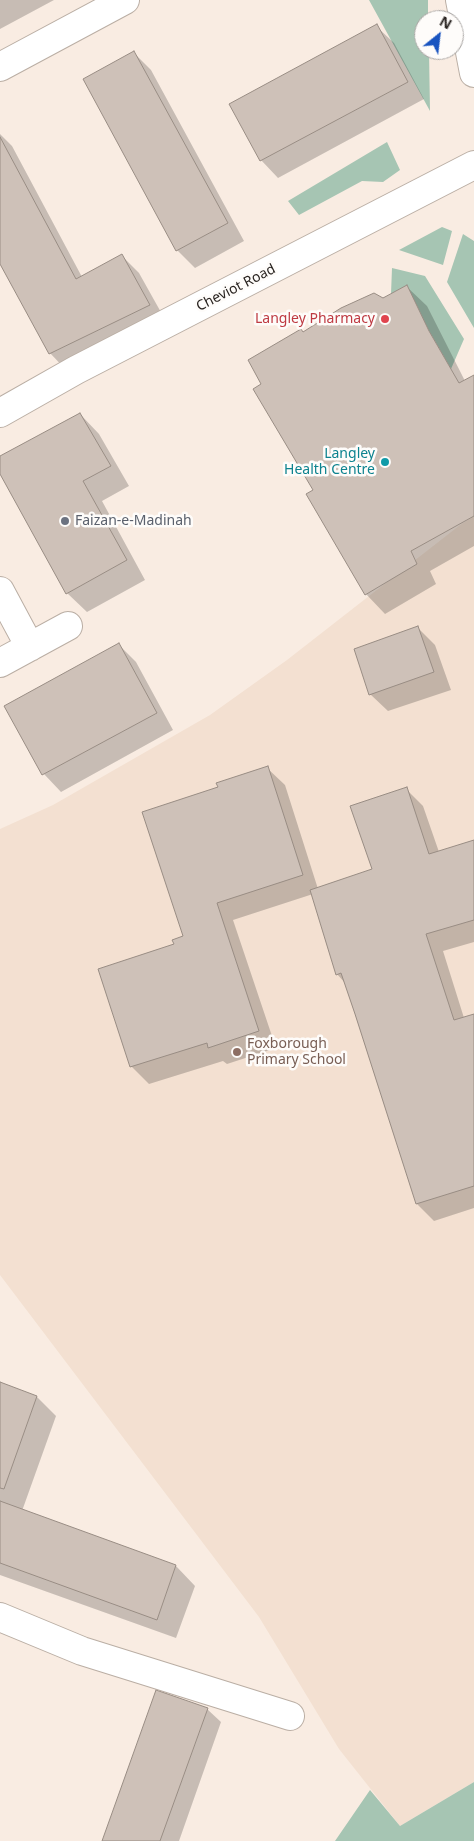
<!DOCTYPE html>
<style>
body{margin:0}
#map{position:relative;width:474px;height:1841px;overflow:hidden;background:#f9ece2;font-family:"Noto Sans",sans-serif}
canvas{display:block}
.north{position:absolute;left:414px;top:10px;width:50px;height:50px;box-sizing:border-box;background:#fefcfa;border:1px solid #a8a5a3;border-radius:50%;rotate:29deg;font-size:14px;font-weight:700;line-height:20px;text-align:center;color:#282320}
.north::after{content:'';display:block;margin:auto;width:18px;height:22px;background:#1954c0;clip-path:polygon(50% 0,100% 100%,50% 72%,0 100%)}
</style>
<div id="map">
<canvas width="474" height="1841"></canvas>
<div class="north">N</div>
</div>
<script>
const g = document.querySelector('canvas').getContext('2d');
g.lineJoin = 'round';
function fillPath(path, color) { g.fillStyle = color; g.fill(path, 'evenodd'); }
const shape = rows => new Path2D(rows.map(r => 'M' + r).join(''));
function strokePath(path, color, width, dash) { g.strokeStyle = color; g.lineWidth = width; g.lineCap = dash ? 'butt' : 'round'; g.setLineDash(dash || []); g.stroke(path); }
function drawText(font, color, halo, rows, align = 'center') {
  g.font = font + ' "Noto Sans",sans-serif'; g.lineWidth = 5; g.setLineDash([]); g.textBaseline = 'middle'; g.strokeStyle = halo; g.fillStyle = color; for (const [text, x, y, turn = 0] of rows) {
    g.save(); g.translate(x, y); g.rotate((+turn || 0) * Math.PI / 180); g.textAlign = isNaN(turn) ? turn : align; if (halo) g.strokeText(text, 0, 0); g.fillText(text, 0, 0); g.restore();
  }
}
const built = shape([
 [474,516,474,1782,400,1826,339,1749,259,1617,0,1275,0,829,53,805,210,715,287,660,460,525]
]);
const green = shape([
 [369,0,428,0,428,20,424,20,424,50,429,50,430,111],
 [387,142,400,170,383,182,362,181,299,215,288,201],
 [442,227,452,231,443,265,399,250],
 [463,234,474,241,474,328,447,282],
 [392,268,425,276,464,339,451,369,429,331,407,286,391,294],
 [474,1782,474,1841,335,1841,370,1790,400,1826]
]);
const shadow = shape([
 [0,0,54,0,0,29],
 [376,26,394,43,424,99,278,178,261,160],
 [134,53,151,70,244,241,195,268,177,250,85,80],
 [0,134,12,146,82,277,122,256,139,273,167,323,67,371,50,353,0,261],
 [407,287,427,306,465,381,474,376,474,546,430,571,436,584,385,614,366,594,263,384,303,333],
 [80,414,99,434,129,486,102,501,145,580,87,612,67,593,0,472,0,457],
 [418,628,435,645,451,690,388,711,370,694],
 [119,645,136,662,173,730,61,792,44,774,6,706],
 [267,768,285,785,318,889,373,870,406,789,423,806,439,852,474,842,474,942,443,951,464,1018,474,1015,474,1208,434,1221,417,1204,345,983,337,974,313,894,233,920,276,1048,227,1064,223,1061,149,1084,131,1066,175,945,184,937,219,788],
 [0,1384,37,1397,56,1416,22,1511,176,1566,195,1586,176,1638,0,1575],
 [207,1709,221,1722,179,1841,103,1841]
]);
const building = shape([
 [377,24,408,82,260,161,229,104,377,24],
 [134,51,228,223,176,251,83,79,134,51],
 [0,137,76,279,122,254,150,305,49,354,0,264,0,137],
 [407,285,429,331,459,383,474,375,474,516,411,551,417,564,365,595,306,494,313,490,253,389,261,384,248,360,301,329,303,332,341,308,374,293,383,298,407,285],
 [80,413,111,466,83,481,127,560,66,594,0,474,0,456,80,413],
 [418,626,434,672,369,695,354,649,418,626],
 [119,643,157,713,42,775,4,706,119,643],
 [268,766,303,875,217,903,259,1031,208,1048,207,1043,130,1067,98,969,174,944,172,940,183,936,142,812,218,787,216,783,268,766],
 [407,787,429,854,474,840,474,920,426,934,454,1020,474,1014,474,1186,416,1204,355,1014,341,973,336,975,310,890,372,869,350,806,407,787],
 [0,1382,37,1396,4,1489,0,1488,0,1382],
 [0,1501,176,1565,157,1620,0,1563,0,1501],
 [156,1690,208,1708,160,1841,102,1841,156,1690]
]);
const street = shape([
 [460,0,474,73],
 [0,67,125,0],
 [0,413,76,370,474,165],
 [0,591,30,647],
 [0,663,68,626],
 [0,1617,82,1651,290,1716]
]);
const markers = [
 [385,319,5,"#e0444e"],
 [385,462,5,"#0f9aa8"],
 [65,521,5,"#6b7280"],
 [237,1052,5,"#8d6e63"]
];
const streetNames = [
 ["Cheviot Road",236,288,-27]
];
const healthNames = [
 ["Langley Pharmacy",375,319]
];
const cultureNames = [
 ["Langley",375,454],
 ["Health Centre",375,470]
];
const worshipNames = [
 ["Faizan-e-Madinah",75,521]
];
const educationNames = [
 ["Foxborough",247,1044],
 ["Primary School",247,1060]
];
fillPath(built, '#f3e0d1');
fillPath(green, '#a6c5b3');
fillPath(shadow, '#0003');
fillPath(building, '#cec1b8');
strokePath(building, '#998d84', 1);
strokePath(street, '#baaea4', 30);
strokePath(street, '#fff', 28);
for (const [x, y, r, color] of markers) { const dot = new Path2D(); dot.arc(x, y, r, 0, 2 * Math.PI); g.fillStyle = color; g.fill(dot); strokePath(dot, '#fefcfa', 2); }
drawText('14px', '#282320', '#fefcfa', streetNames);
drawText('14px', '#be3a42', '#fefcfa', healthNames, 'right');
drawText('14px', '#0d838f', '#fefcfa', cultureNames, 'right');
drawText('14px', '#5b616d', '#fefcfa', worshipNames, 'left');
drawText('14px', '#785e54', '#fefcfa', educationNames, 'left');
</script>
